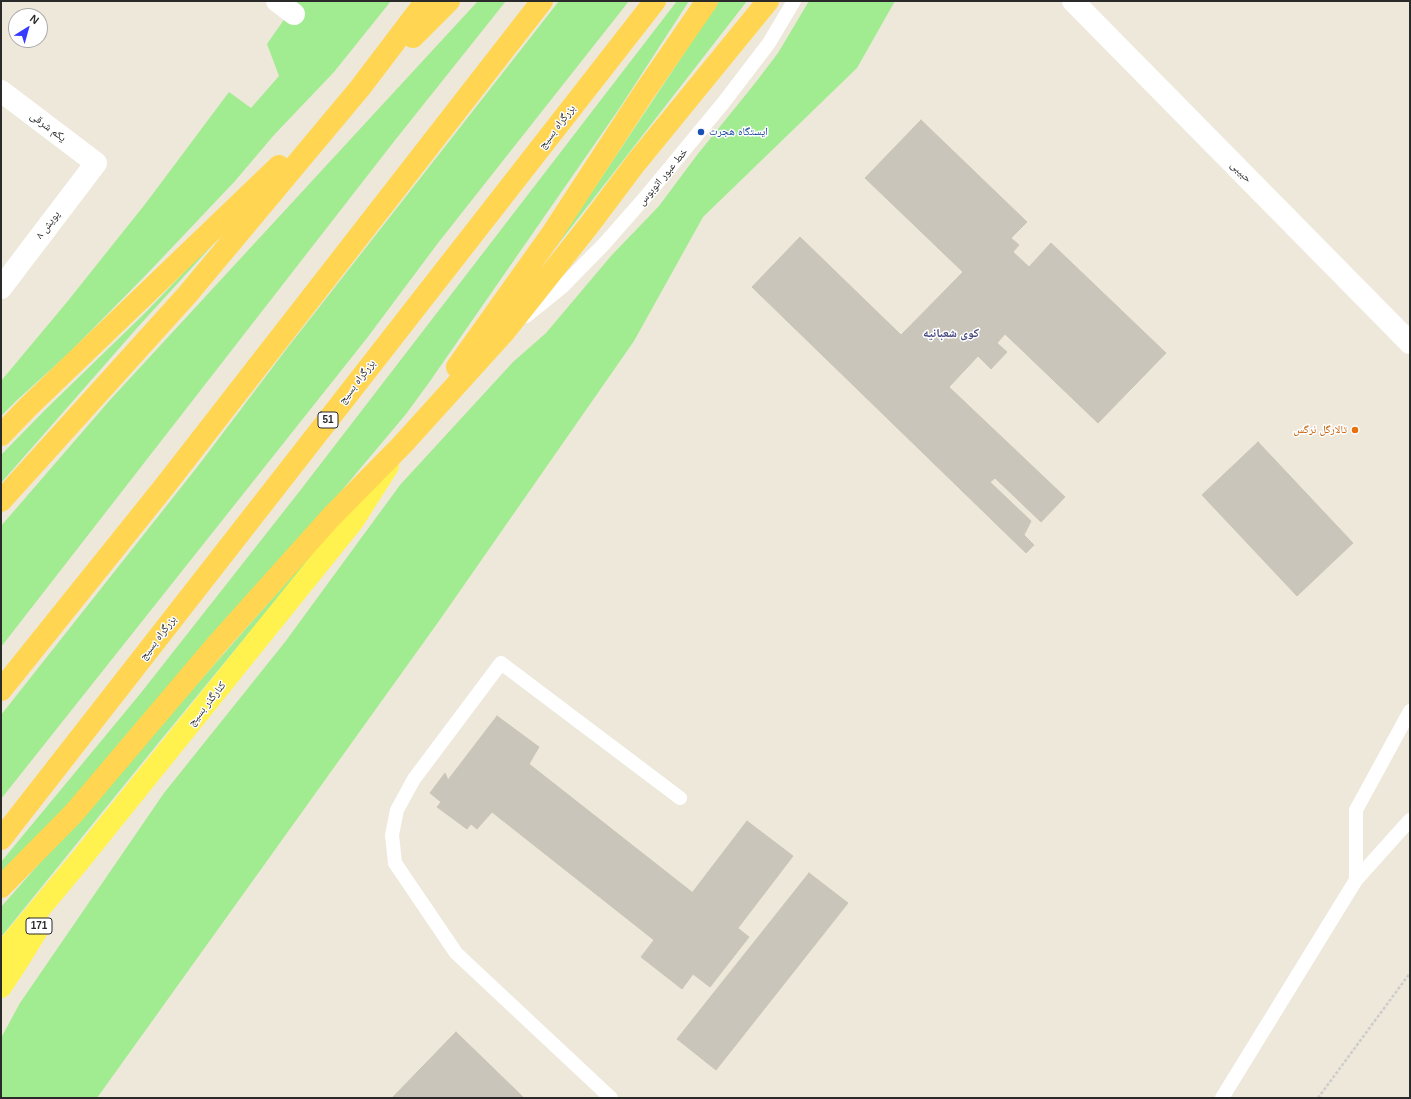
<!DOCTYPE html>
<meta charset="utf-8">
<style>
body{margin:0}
#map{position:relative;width:1411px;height:1099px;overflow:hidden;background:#eee8da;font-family:Arial,sans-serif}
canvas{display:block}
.frame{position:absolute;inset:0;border:2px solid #2a2a2a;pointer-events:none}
.north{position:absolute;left:8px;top:8px;width:40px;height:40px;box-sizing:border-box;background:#fff;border:1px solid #aaa;border-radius:50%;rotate:37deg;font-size:11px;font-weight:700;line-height:16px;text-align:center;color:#2a2a2a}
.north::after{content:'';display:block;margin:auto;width:14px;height:18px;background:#363cff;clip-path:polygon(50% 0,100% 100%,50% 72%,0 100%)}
</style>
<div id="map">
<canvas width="1411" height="1099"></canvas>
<div class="frame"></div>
<div class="north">N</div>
</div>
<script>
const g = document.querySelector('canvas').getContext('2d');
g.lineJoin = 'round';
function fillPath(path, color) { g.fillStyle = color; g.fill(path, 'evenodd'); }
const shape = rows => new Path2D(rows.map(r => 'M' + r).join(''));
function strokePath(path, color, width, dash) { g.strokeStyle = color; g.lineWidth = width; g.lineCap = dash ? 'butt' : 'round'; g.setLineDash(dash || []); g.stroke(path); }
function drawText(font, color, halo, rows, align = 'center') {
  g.font = font + ' Arial,"Noto Naskh Arabic",sans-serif'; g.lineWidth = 3; g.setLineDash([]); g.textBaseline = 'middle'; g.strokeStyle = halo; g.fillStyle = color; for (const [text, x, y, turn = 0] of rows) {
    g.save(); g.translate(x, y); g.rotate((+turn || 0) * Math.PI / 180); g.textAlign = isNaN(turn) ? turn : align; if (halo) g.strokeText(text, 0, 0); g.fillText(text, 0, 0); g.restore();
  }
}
const green = shape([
 [297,1,391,1,334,72,274,135,235,181,145,276,68,354,16,401,1,416,1,381,67,302,146,203,229,92,251,108,279,76,267,44],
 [478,1,506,1,392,144,1,647,1,526,110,400],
 [559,1,629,1,438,243,367,338,1,799,1,715,198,466,288,347],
 [677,1,689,1,619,109,428,384,406,414,338,495,77,795,1,874,1,862,140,694,299,492],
 [719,1,747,1,552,252],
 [809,1,895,1,857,68,703,217,634,341,439,621,97,1098,1,1098,1,1038,20,1003,164,793,285,642,400,485,513,362,546,333,611,256,659,206,697,155,756,82,778,53],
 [247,207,137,328,1,483,1,455,45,410,145,313],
 [345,516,160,741,1,937,1,907]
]);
const building = shape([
 [921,120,1027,222,1011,238,1019,245,1013,252,1029,267,1051,243,1166,353,1098,423,1005,334,997,343,1007,352,991,369,978,356,949,387,1065,497,1041,522,995,478,990,482,1031,521,1024,535,1034,545,1026,553,752,287,800,237,901,335,963,272,865,178,921,120],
 [1258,442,1353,543,1297,596,1202,495,1258,442],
 [497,716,539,747,529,764,492,812,477,829,471,824,467,829,437,807,441,802,430,793,445,773,448,780,497,716],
 [529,764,749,937,710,987,693,974,682,989,641,957,654,940,492,812,529,764],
 [747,821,793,856,738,928,692,893,747,821],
 [809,873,848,903,716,1070,677,1039,809,873],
 [456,1032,524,1098,392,1098,456,1032]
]);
const path = shape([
 [1318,1098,1410,973]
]);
const service = shape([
 [526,316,562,287,605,243,648,194,724,102,769,43,794,1],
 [1356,880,1356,810,1410,711],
 [611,1098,456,953,395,863,392,835,397,810,414,779,501,663,680,798],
 [1222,1098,1356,880,1410,820]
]);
const minor = shape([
 [277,1,294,14],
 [1073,1,1410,343],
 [1,91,96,163,1,288]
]);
const primary = shape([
 [1,955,77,864,353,521,388,466],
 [1,987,18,961,39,927]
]);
const trunk = shape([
 [413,37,449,1],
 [457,367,551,235,643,94,707,1],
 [1,435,28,407,279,166],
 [1,501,187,295,360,88,426,1],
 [1,690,164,487,542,1],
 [1,839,655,1],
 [1,887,73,814,218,643,332,516,402,445,506,330,590,224,635,164,768,1]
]);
const markers = [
 [701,132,4,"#1a4fb4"],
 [1355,430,4,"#e8710a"]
];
const shields = [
 [328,420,20],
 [39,926,26]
];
const shieldNames = [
 ["51",328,420],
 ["171",39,926]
];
const streetNames = [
 ["یکم شرقی",48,127,37],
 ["بزرگراه بسیج",557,127,-52],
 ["حبیبی",1241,172,45],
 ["خط عبور اتوبوس",663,177,-50],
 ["پویش ۸",48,225,-53],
 ["بزرگراه بسیج",357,382,-52],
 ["بزرگراه بسیج",158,638,-52],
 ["کنارگذر بسیج",207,704,-51]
];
const transitNames = [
 ["ایستگاه هجرت",709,132]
];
const foodNames = [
 ["تالارگل نرگس",1347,430]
];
const neighbourhoodNames = [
 ["کوی شعبانیه",951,334]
];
fillPath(green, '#a1eb90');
fillPath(building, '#c9c5ba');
strokePath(building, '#c9c5b4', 1);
strokePath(path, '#ccc', 2.5, [3, 2]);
strokePath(service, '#fff', 14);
strokePath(minor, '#fff', 22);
strokePath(primary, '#fff14e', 22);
strokePath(trunk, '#ffd551', 22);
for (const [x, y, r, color] of markers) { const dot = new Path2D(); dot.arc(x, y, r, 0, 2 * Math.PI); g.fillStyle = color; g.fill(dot); strokePath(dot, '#fff', 1.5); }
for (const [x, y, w] of shields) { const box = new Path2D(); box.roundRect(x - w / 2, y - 8, w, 16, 3); g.fillStyle = '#fff'; g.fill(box); strokePath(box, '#2a2a2a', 1); }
drawText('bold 10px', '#2a2a2a', null, shieldNames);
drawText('11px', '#2a2a2a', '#fff', streetNames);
drawText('11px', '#164399', '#fff', transitNames, 'left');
drawText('11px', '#c56008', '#fff', foodNames, 'right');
drawText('bold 12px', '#454680', '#fff', neighbourhoodNames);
</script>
